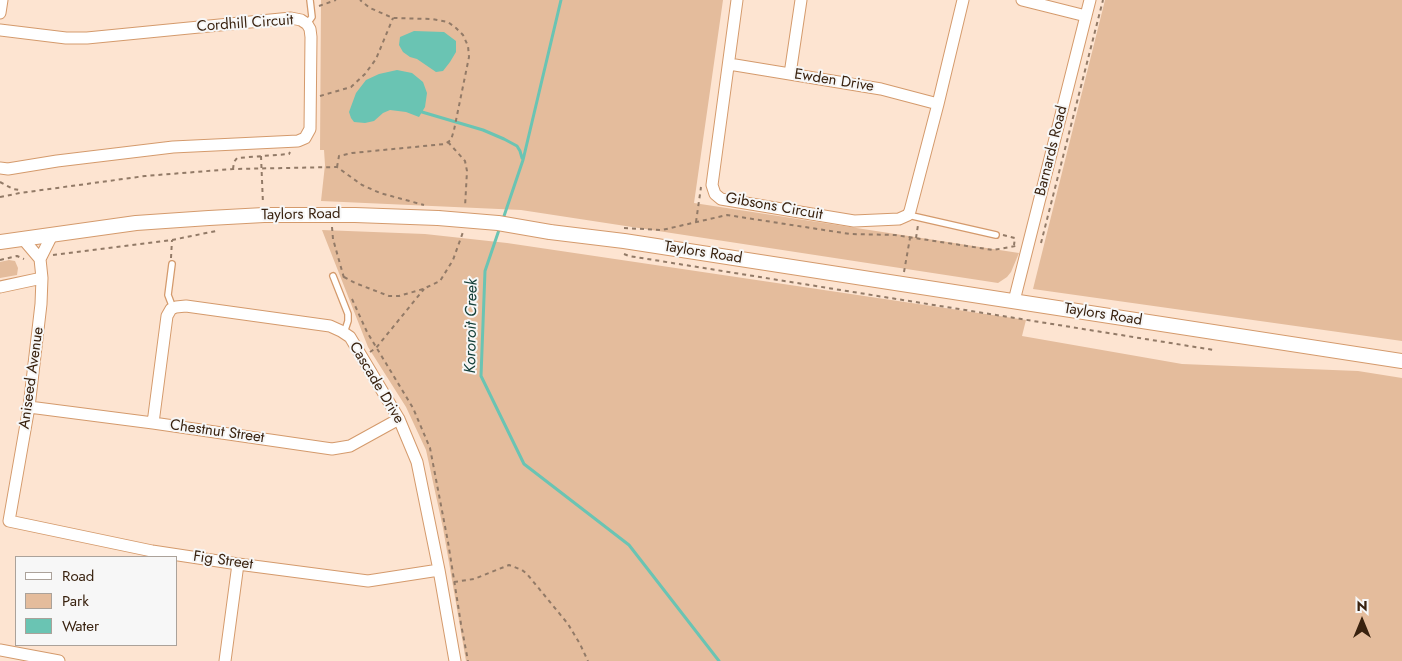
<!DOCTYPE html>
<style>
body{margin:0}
#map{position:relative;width:1402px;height:661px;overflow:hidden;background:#fde4d1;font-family:Jost,sans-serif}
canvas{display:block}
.legend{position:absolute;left:15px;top:556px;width:162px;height:90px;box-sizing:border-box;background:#f7f7f7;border:1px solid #aba29a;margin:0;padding:6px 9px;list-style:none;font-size:15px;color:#39220f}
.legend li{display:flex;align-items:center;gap:10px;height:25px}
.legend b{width:25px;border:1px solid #aba29a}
.north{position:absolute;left:1337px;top:596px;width:50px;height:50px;-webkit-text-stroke:4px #f7f7f7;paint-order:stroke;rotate:0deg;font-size:14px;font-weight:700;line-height:20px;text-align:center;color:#39220f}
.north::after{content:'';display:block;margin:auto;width:18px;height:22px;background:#39220f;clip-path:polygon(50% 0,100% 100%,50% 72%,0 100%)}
</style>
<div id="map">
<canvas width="1402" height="661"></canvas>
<ul class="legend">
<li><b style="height:6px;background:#fff"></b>Road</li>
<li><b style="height:14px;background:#e4bc9c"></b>Park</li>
<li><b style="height:14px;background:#6ac4b3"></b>Water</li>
</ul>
<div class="north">N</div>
</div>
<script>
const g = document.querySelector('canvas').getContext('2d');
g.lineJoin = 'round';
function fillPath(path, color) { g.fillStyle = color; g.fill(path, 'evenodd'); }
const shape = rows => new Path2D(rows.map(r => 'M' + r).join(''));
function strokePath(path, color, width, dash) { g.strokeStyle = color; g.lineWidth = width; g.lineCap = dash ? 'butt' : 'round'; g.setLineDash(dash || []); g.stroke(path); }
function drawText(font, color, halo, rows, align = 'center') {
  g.font = font + ' Jost,sans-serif'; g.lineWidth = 4; g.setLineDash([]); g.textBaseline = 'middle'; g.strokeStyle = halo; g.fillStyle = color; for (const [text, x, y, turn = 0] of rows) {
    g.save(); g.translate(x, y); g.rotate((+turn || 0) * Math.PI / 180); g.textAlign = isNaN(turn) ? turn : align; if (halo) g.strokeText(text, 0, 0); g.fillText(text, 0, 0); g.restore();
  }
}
const green = shape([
 [321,0,723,0,694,203,1019,253,1011,272,1007,277,998,283,521,210,321,201,325,165,324,150,320,150],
 [1105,0,1402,0,1402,341,1033,289],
 [322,230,425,234,507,243,1026,320,1022,336,1182,364,1358,371,1402,378,1402,661,466,661,443,528,426,450,406,407,368,347],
 [9,260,15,261,18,268,17,275,0,278,0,262]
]);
const water = shape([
 [414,31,444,32,456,41,456,52,450,62,443,71,436,72,417,59,410,57,403,52,399,45,400,37],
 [397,70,412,73,423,82,427,93,425,107,419,117,406,112,390,110,383,113,374,121,365,123,354,122,351,118,349,112,356,93,366,80,379,74]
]);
const stream = shape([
 [422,112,483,130,504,139,517,146,520,151,522,158],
 [503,219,523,160,561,0],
 [500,227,485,271,481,376,524,464,629,545,719,661]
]);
const path = shape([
 [319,6,336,0],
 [320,96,351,87,365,74,376,59,393,18],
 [448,142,465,161,467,171,465,207],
 [261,156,263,204],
 [337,167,339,156,352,153,445,144,451,140,454,130,469,57,468,46,463,35,456,28,448,22,432,19,393,18,370,8,360,0],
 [233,169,234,162,237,158,289,154,290,152],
 [0,182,13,189,19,190,20,193],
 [0,197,20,193,145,176,233,169,337,167,362,185,380,193,424,205],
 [696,222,701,187],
 [332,227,333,239,344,278],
 [624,228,662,230,727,215,850,234,895,235,993,250,1016,246],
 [1003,235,1015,238,1014,245],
 [916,238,918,225],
 [1041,243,1103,0],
 [624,254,629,256,1214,350],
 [53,255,172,240,216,231],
 [171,258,172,240],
 [0,260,17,256,24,259],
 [904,272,910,238],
 [344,277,355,283,389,296,399,296,423,289,440,281,453,260,463,232],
 [352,299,367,332,413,408,430,448,448,542,461,624,468,661],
 [370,352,376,348,424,289],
 [454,582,474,579,509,565,522,570,527,574,568,624,580,644,588,661]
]);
const service = shape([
 [307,24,312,17,310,0],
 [908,215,996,235],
 [172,264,168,295,173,308],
 [333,276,348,314,348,321,344,333]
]);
const minor = shape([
 [737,0,712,185,715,194,721,199,854,221,899,219,908,215,910,211,938,104,963,0],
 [1022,0,1086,16],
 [0,13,2,0],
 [0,30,66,38,87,38,291,18,301,20,307,24,310,29,311,37,310,129,305,138,298,141,173,147,57,161,8,169,0,168],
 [729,64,881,89,938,104],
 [790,74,801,0],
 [23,239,40,259,42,278,41,304,29,407,9,521,152,551,238,564,368,581,439,570],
 [40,259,52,235],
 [0,287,42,278],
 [1014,301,1090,0],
 [29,407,153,423,332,449,350,446,399,419],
 [153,423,167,316,171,309,176,307,186,306,330,326,341,331,350,337,399,419,417,462,439,570,455,661],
 [0,650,59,661],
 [225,661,238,564]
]);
const tertiary = shape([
 [550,232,624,241,902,284,1402,361],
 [0,242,136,223,209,218,264,215,355,215,438,218]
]);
const tertiaryBridge = shape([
 [438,218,498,223,550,232]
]);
const streetNames = [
 ["Cordhill Circuit",245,24,-4],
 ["Ewden Drive",834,81,9],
 ["Barnards Road",1052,151,-76],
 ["Gibsons Circuit",774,207,10],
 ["Taylors Road",301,215,-1],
 ["Taylors Road",703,253,9],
 ["Taylors Road",1103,315,9],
 ["Aniseed Avenue",32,378,-82],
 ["Cascade Drive",376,383,59],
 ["Chestnut Street",217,432,8],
 ["Fig Street",223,561,8]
];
const waterNames = [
 ["Kororoit Creek",472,326,-89]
];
fillPath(green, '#e4bc9c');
fillPath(water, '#6ac4b3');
strokePath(stream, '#6ac4b3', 3);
strokePath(service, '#d49a6c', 8);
strokePath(minor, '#d49a6c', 13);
strokePath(tertiary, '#d49a6c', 16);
strokePath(path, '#927a67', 2, [4, 4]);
strokePath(service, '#fff', 5.5);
strokePath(minor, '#fff', 11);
strokePath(tertiary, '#fff', 14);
strokePath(tertiaryBridge, '#d49a6c', 16, []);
strokePath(tertiaryBridge, '#fff', 14);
drawText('15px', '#39220f', '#f7f7f7', streetNames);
drawText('italic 16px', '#164039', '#f7f7f7', waterNames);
</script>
